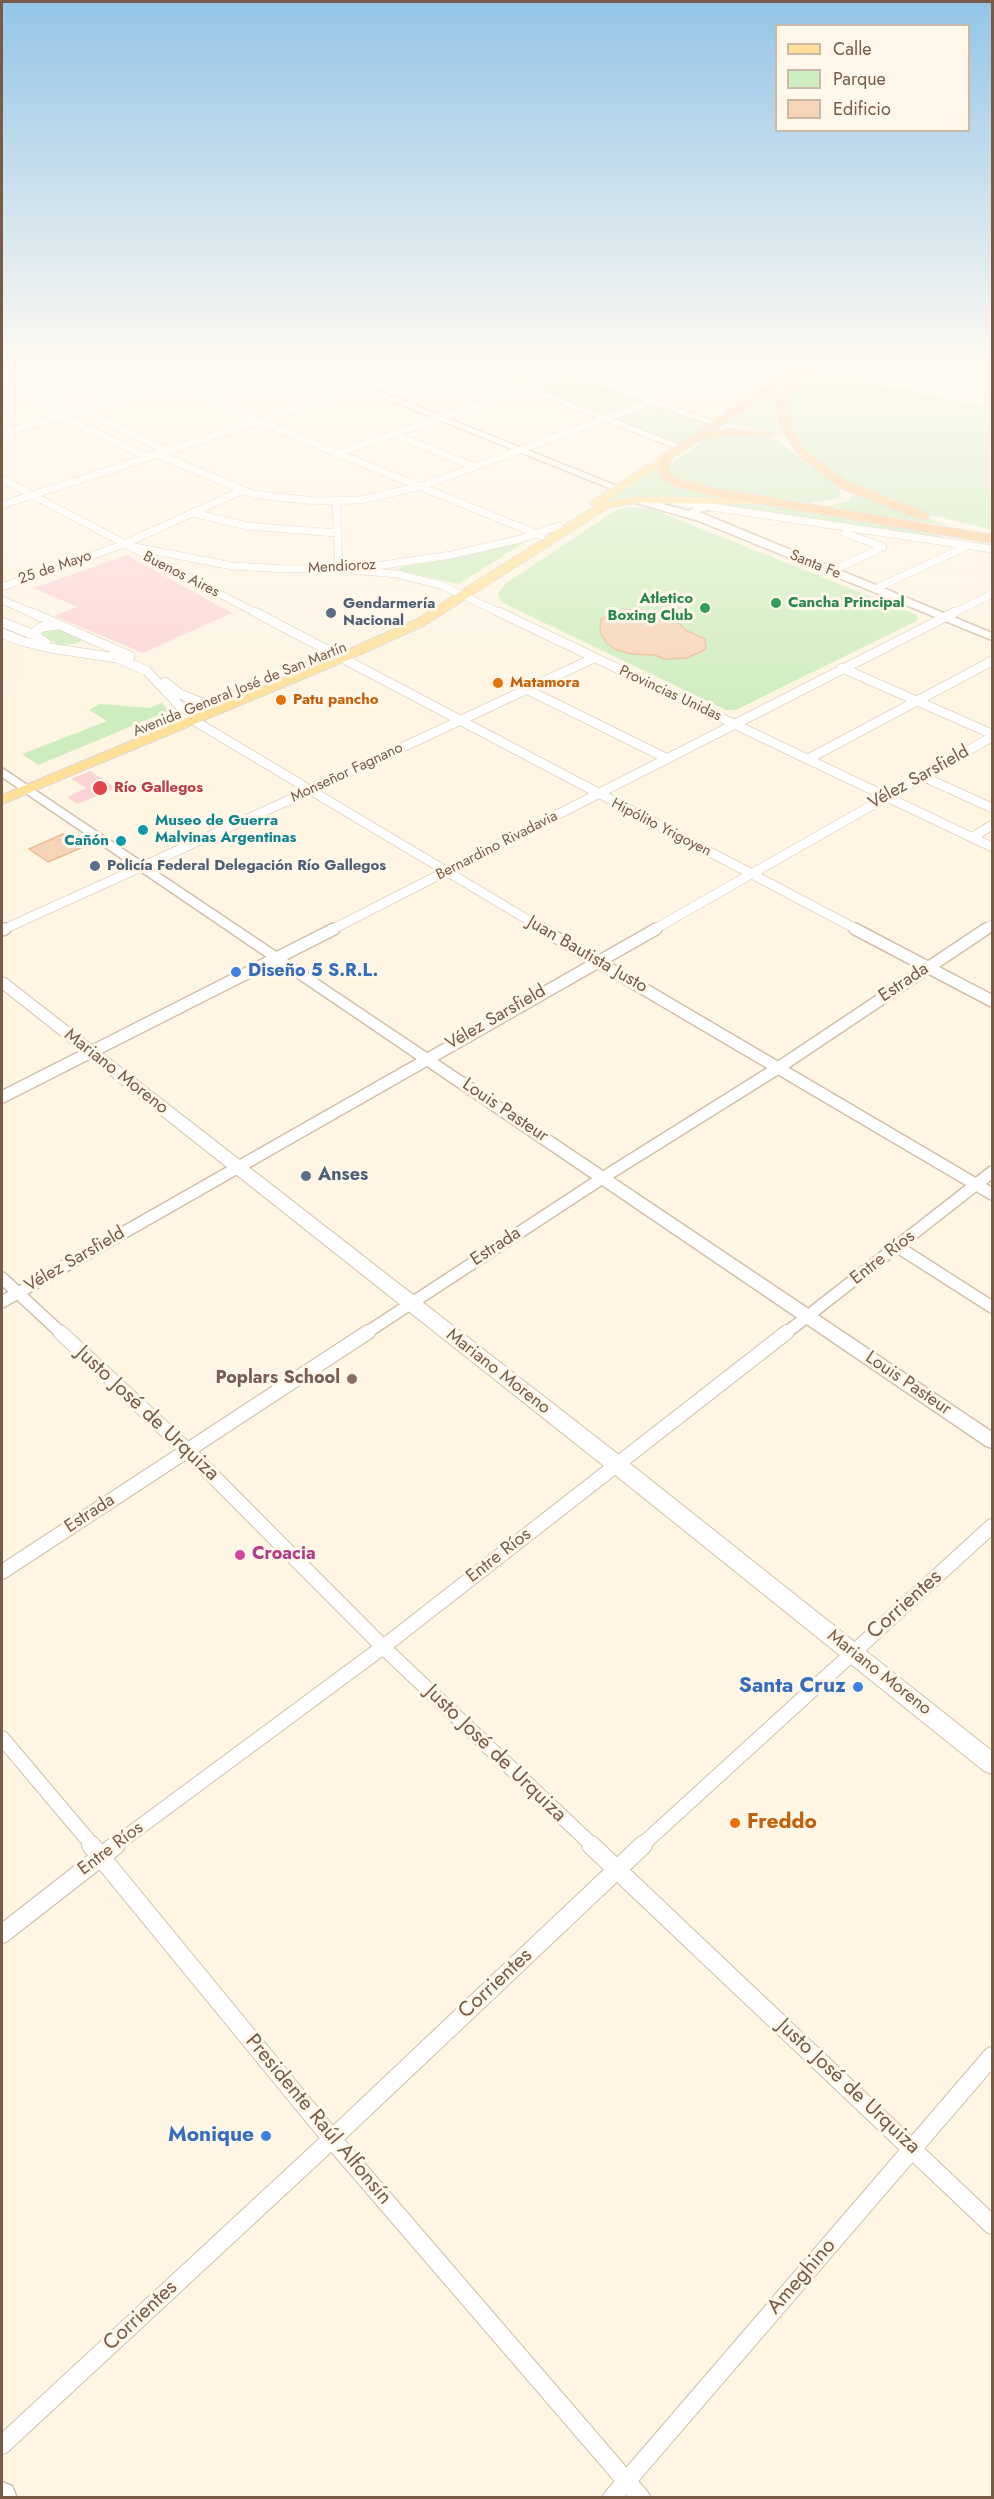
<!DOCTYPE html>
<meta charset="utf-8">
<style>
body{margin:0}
#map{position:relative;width:994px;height:2499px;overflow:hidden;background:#fef5e2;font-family:Jost,sans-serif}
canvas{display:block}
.frame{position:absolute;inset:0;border:3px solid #785b46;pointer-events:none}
.legend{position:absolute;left:775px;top:24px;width:195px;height:108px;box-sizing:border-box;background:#fff8ea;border:2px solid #c9b9a8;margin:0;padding:8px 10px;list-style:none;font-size:18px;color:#785b46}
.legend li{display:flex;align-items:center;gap:12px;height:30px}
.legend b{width:30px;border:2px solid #c9b9a8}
</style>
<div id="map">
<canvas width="994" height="2499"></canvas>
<div class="frame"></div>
<ul class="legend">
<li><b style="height:8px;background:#ffe098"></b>Calle</li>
<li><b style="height:16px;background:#ceedbf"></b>Parque</li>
<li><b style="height:16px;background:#f6d4b7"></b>Edificio</li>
</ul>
</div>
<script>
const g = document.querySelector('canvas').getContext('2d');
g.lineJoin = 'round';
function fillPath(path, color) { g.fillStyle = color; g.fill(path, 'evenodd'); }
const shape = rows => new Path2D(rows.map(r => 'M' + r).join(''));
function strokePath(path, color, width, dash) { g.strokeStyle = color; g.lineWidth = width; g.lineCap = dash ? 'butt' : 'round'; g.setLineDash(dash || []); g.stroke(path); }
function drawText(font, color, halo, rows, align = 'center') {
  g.font = font + ' Jost,sans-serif'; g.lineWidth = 6; g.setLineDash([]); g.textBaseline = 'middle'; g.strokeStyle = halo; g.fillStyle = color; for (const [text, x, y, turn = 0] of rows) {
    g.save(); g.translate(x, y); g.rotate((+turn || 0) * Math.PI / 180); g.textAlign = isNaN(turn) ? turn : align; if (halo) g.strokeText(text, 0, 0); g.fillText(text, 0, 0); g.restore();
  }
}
const medical = shape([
 [127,555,232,613,143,653,54,616,77,607,34,588],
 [90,771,116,788,77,804,67,797,86,788,71,779]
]);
const green = shape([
 [470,365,544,365,565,372,526,386],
 [821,372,992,408,992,530,926,514,845,481,808,453,800,443,790,425,787,405,789,396,795,387,811,374],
 [570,375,644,402,606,416,531,389],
 [779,392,775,411,776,423,782,436,722,422,735,419],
 [652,404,654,405,707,424,679,445,613,419],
 [729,434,758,435,780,441,796,456,836,484,840,488,839,498,811,503,768,497,700,487,671,476,669,469,675,460,708,438],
 [658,465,660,474,724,496,606,501],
 [854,491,893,508,951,526,825,507,849,501],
 [693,501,779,504,926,531,956,542],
 [630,507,652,509,917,615,918,620,736,710,726,710,501,602,498,594,505,584,616,510],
 [520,542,523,543,459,584,398,570,401,567,456,558],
 [58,627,81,639,81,641,76,644,59,645,38,634,39,631],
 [162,703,168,711,38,765,22,754,107,721,89,710,100,704,149,708]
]);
const building = shape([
 [621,610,642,610,663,620,678,622,685,630,705,639,706,649,687,658,664,659,655,655,632,654,617,650,607,643,600,633,601,619,621,610],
 [63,834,83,847,48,862,29,849,63,834]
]);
const minorFar4 = shape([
 [127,365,258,421,542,536],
 [699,365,778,383],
 [2,373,29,365],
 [2,378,74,412],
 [630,394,675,365],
 [80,410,168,451],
 [60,416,148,457],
 [2,434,231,365],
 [393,434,475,467],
 [158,454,252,494,315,501,360,500,422,486,651,402],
 [336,454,570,373],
 [2,479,258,614],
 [336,501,339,569],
 [672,501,992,549],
 [2,505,432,365],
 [193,513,247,526,336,533],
 [135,547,232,566,287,569,347,568],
 [376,566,451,555,520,539,559,526],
 [339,569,397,574,441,585,502,614],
 [832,571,883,547,845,533],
 [2,587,122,545,241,491],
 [875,589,967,546],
 [2,600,34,614],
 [952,614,992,594]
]);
const minorFar3 = shape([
 [30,612,130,656],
 [255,612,858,930],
 [499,612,992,847],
 [2,622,34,635],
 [2,633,21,641,50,648,117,658,147,671,193,720,545,930],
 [46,643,34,635,35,632,42,627,58,625],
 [842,668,992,734],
 [165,682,180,694,205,704],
 [528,690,666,758],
 [808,759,992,661],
 [922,776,992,808],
 [973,837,992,825],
 [2,930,309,791,594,658],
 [331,930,955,612],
 [653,930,992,737],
 [984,930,992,925]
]);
const minorFar2 = shape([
 [542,929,992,1194],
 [855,929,992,1001],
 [2,930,5,929],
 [2,1097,334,929],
 [898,1247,992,1307],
 [2,1278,61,1333],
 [2,1302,656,929],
 [366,1333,604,1177,778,1068,986,929],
 [786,1333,992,1172]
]);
const minorFar1 = shape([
 [60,1332,187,1450,383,1647,593,1846],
 [2,1572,368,1332],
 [2,1738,93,1846],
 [114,1846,383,1647,787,1332],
 [641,1846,992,1526]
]);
const minor = shape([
 [91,1845,332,2139,641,2498],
 [591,1845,992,2225],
 [2,1934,116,1845],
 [2,2445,332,2139,643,1845],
 [612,2498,992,2056]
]);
const tertiary = shape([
 [303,365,314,365,622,488,614,490,303,365],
 [636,497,689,511,694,507,715,505,715,509,699,512,992,633,992,640,699,521,633,502,631,500,636,497],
 [2,768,992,1432,992,1448,986,1446,2,777,2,768],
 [2,2482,12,2486,17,2498,2,2498,2,2482]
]);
const secondary = shape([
 [462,365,474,365,686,447,677,449,462,365],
 [544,365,557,365,720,423,712,425,544,365],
 [2,977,7,979,623,1458,992,1751,992,1774,984,1771,609,1470,2,989,2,977]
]);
const primary = shape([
 [666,454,670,455,670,459,605,502,636,497,763,498,769,501,763,504,636,503,608,508,425,625,346,661,2,804,2,795,336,655,417,619,595,506,589,503,591,501,666,454]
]);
const trunk = shape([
 [798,365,810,365,804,370,821,365,836,365,806,376,789,397,788,405,791,426,806,451,846,481,927,513,929,516,927,519,919,519,838,487,798,455,779,426,776,405,779,396,797,375,711,432,728,429,770,432,776,435,774,437,728,435,698,441,671,459,669,469,671,474,681,480,714,488,992,535,992,543,714,496,673,486,662,479,657,469,662,455,798,365]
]);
const markers = [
 [776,603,6,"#2e9e5b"],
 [705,608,6,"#2e9e5b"],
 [331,613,6,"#5c6f8a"],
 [498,683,6,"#e8710a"],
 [281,700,6,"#e8710a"],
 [100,788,8,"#e0444e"],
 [143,830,6,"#0f9aa8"],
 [121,841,6,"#0f9aa8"],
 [95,866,6,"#5c6f8a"],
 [236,972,6,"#3f7fe0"],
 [306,1176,6,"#5c6f8a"],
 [352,1379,6,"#8d6e63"],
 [240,1555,6,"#d1479c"],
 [858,1687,6,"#3f7fe0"],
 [735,1823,6,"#e8710a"],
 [266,2136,6,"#3f7fe0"]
];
const farStreetnames = [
 ["Santa Fe",815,565,22],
 ["Mendioroz",342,567,-3],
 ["25 de Mayo",55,568,-19],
 ["Buenos Aires",181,575,27],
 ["Avenida General José de San Martín",240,690,-22],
 ["Provincias Unidas",670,694,25],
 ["Monseñor Fagnano",347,773,-25],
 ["Hipólito Yrigoyen",661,828,27],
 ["Bernardino Rivadavia",497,846,-27]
];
const farLeisurenames = [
 ["Atletico",693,599],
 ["Boxing Club",693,616],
 ["Cancha Principal",788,603,"left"]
];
const farServicenames = [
 ["Gendarmería",343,604],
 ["Nacional",343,621],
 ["Policía Federal Delegación Río Gallegos",107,866]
];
const farFoodnames = [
 ["Matamora",510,683],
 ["Patu pancho",293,700]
];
const farHealthnames = [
 ["Río Gallegos",114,788]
];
const farCulturenames = [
 ["Museo de Guerra",155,821],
 ["Malvinas Argentinas",155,838],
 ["Cañón",109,841,"right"]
];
const streetNames = [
 ["Vélez Sarsfield",919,778,-29],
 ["Juan Bautista Justo",587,955,30],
 ["Estrada",904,983,-34],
 ["Vélez Sarsfield",496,1018,-30],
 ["Mariano Moreno",116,1072,38],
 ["Louis Pasteur",505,1111,34],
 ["Estrada",496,1247,-33],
 ["Entre Ríos",883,1258,-38],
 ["Vélez Sarsfield",75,1260,-30],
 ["Mariano Moreno",498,1372,38],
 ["Louis Pasteur",908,1384,34],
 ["Estrada",90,1514,-33],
 ["Entre Ríos",499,1556,-38],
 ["Mariano Moreno",879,1673,38],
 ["Entre Ríos",111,1849,-37]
];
const shopNames = [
 ["Diseño 5 S.R.L.",248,972]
];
const serviceNames = [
 ["Anses",318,1176]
];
const educationNames = [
 ["Poplars School",340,1379]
];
const hotelNames = [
 ["Croacia",252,1555]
];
const nearStreetnames = [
 ["Justo José de Urquiza",147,1414,43],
 ["Corrientes",905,1605,-42],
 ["Justo José de Urquiza",495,1754,44],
 ["Corrientes",496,1984,-43],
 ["Justo José de Urquiza",848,2087,43],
 ["Presidente Raúl Alfonsín",318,2120,50],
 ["Ameghino",802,2277,-49],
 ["Corrientes",141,2316,-43]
];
const nearShopnames = [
 ["Santa Cruz",846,1687],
 ["Monique",254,2136]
];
const nearFoodnames = [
 ["Freddo",747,1823]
];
fillPath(medical, '#fdd4d6');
fillPath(green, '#ceedbf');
fillPath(building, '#f6d4b7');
strokePath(building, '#eabc96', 1.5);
strokePath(minorFar4, '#d2bfaa', 8);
strokePath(minorFar3, '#d2bfaa', 10);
strokePath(minorFar2, '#d2bfaa', 14);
strokePath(minorFar1, '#d2bfaa', 16);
strokePath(minor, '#d2bfaa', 20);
strokePath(tertiary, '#d2bfaa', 3);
strokePath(secondary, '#d6bfa7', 2);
strokePath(primary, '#dfd8d3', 2);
strokePath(trunk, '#dfd8d3', 2);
strokePath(minorFar4, '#fff', 7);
strokePath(minorFar3, '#fff', 9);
strokePath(minorFar2, '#fff', 11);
strokePath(minorFar1, '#fff', 14);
strokePath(minor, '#fff', 18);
fillPath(tertiary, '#fff');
fillPath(secondary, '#fff');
fillPath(primary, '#ffe098');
fillPath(trunk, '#fecb96');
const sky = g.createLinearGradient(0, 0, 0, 715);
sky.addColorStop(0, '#93c5e8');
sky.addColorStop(0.51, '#fffaf2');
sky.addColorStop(1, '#fffaf200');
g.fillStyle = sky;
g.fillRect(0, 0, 994, 715);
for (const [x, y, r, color] of markers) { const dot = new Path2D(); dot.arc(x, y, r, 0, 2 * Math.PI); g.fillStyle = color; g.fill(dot); strokePath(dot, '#fff8ea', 2); }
drawText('15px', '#785b46', '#fff8ea', farStreetnames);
drawText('bold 15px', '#27864d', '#fff8ea', farLeisurenames, 'right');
drawText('bold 15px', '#4e5e75', '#fff8ea', farServicenames, 'left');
drawText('bold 15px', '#c56008', '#fff8ea', farFoodnames, 'left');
drawText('bold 15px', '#be3a42', '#fff8ea', farHealthnames, 'left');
drawText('bold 15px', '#0d838f', '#fff8ea', farCulturenames, 'left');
drawText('18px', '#785b46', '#fff8ea', streetNames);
drawText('bold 18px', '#366cbe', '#fff8ea', shopNames, 'left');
drawText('bold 18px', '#4e5e75', '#fff8ea', serviceNames, 'left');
drawText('bold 18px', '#785e54', '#fff8ea', educationNames, 'right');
drawText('bold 18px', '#b23c85', '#fff8ea', hotelNames, 'left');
drawText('21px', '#785b46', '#fff8ea', nearStreetnames);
drawText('bold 21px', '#366cbe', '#fff8ea', nearShopnames, 'right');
drawText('bold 21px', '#c56008', '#fff8ea', nearFoodnames, 'left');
</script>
